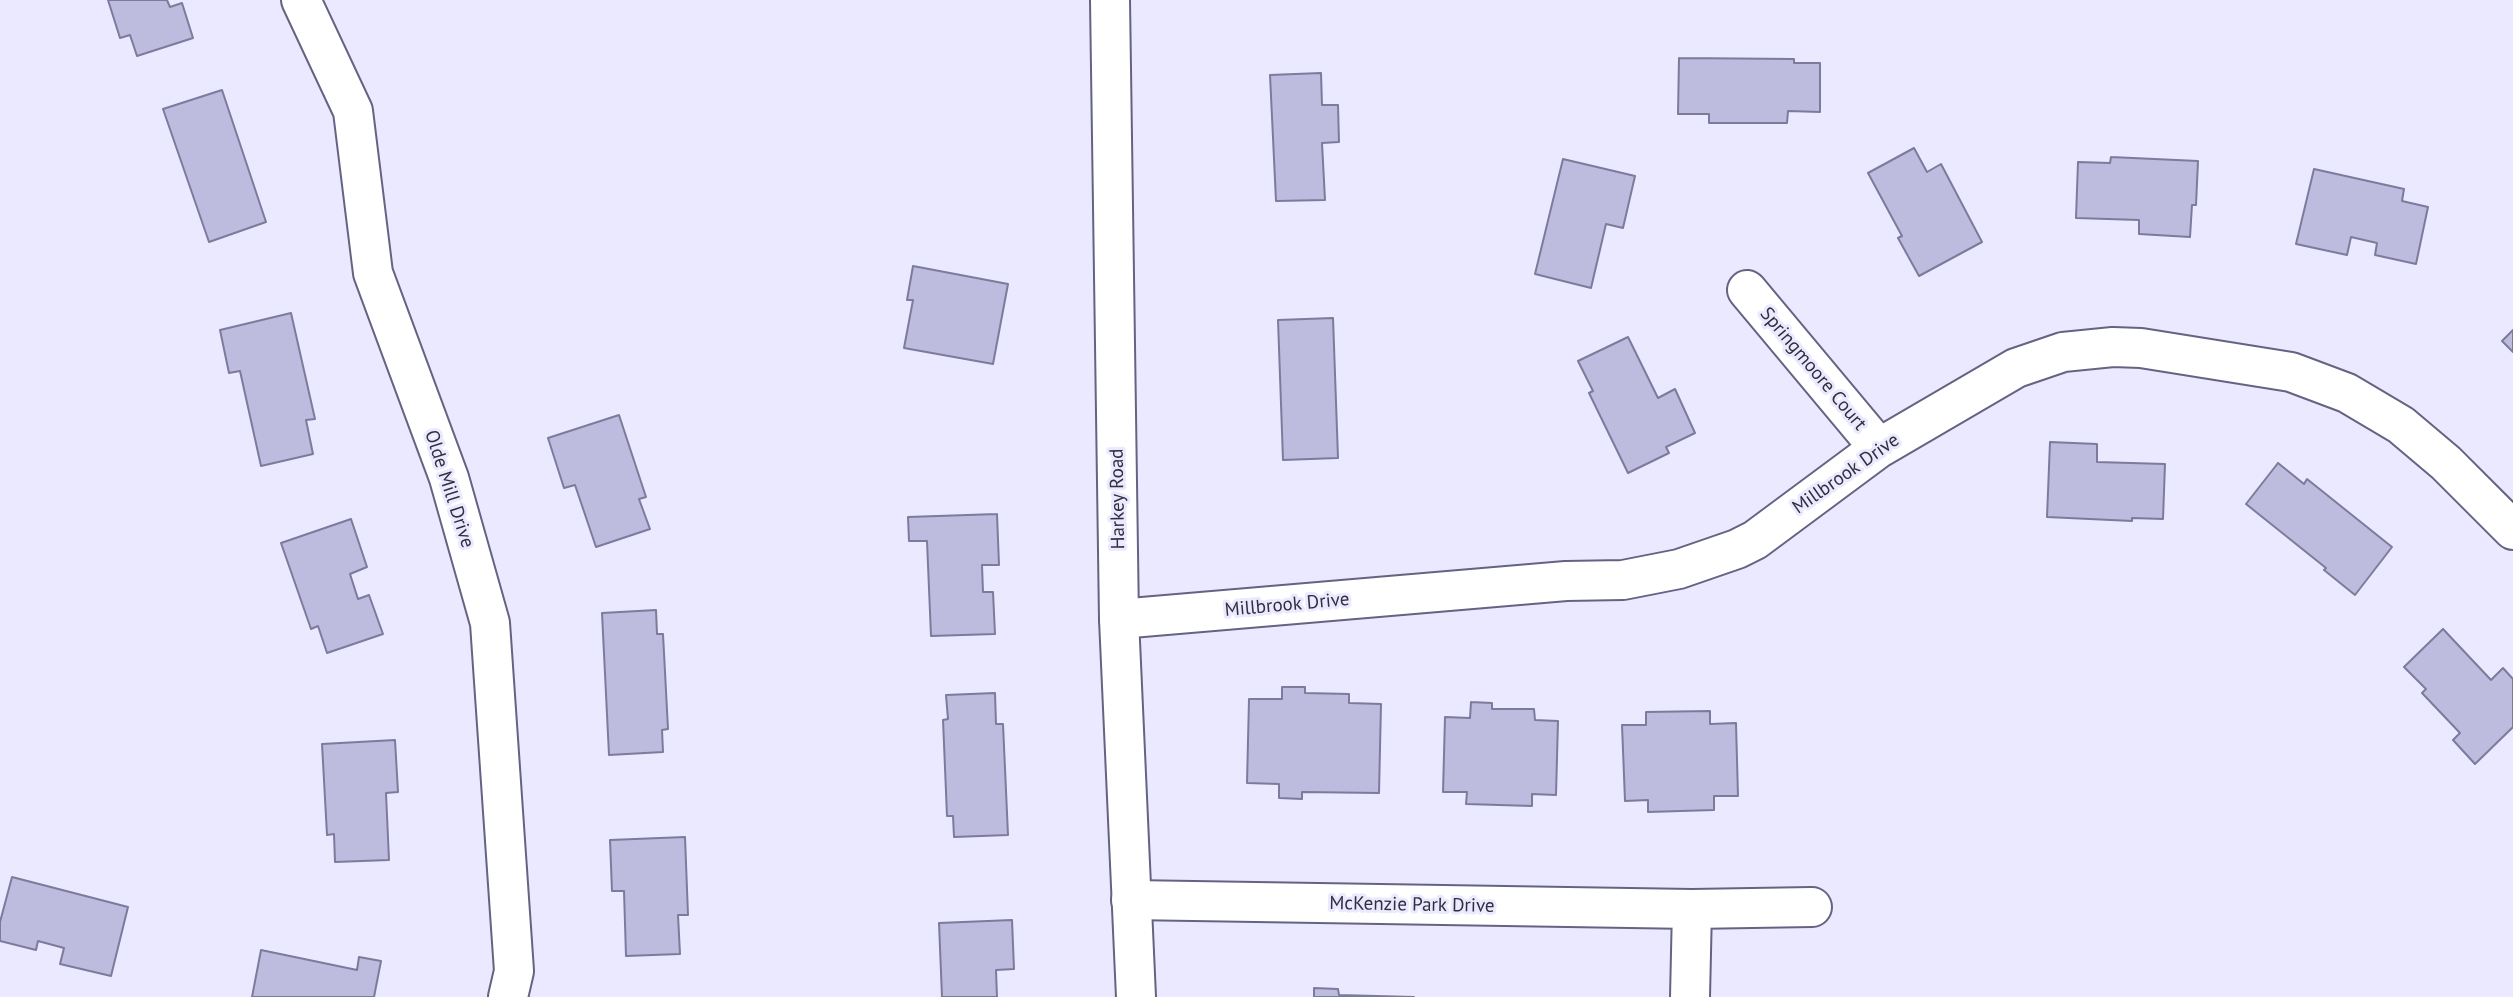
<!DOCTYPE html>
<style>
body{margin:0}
canvas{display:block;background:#eae9ff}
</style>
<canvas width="2513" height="997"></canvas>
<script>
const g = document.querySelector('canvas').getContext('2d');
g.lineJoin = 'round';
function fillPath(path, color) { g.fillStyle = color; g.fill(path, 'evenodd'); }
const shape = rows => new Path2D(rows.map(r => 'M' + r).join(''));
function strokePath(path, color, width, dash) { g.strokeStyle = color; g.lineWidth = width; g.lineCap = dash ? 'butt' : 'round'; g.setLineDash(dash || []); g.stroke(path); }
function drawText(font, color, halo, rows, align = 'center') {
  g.font = font + ' "PT Sans",sans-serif'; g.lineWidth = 6; g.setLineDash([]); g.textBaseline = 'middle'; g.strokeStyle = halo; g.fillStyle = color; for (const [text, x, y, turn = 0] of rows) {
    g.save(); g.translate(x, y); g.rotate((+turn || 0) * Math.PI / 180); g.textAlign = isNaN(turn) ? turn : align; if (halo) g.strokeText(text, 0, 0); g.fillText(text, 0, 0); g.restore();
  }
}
const building = shape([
 [108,0,167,0,170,7,182,3,193,38,137,56,130,35,120,38,108,0],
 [1679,58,1794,59,1794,63,1820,63,1820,112,1788,111,1787,123,1709,123,1709,114,1678,114,1679,58],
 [1321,73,1322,105,1338,105,1339,142,1322,143,1325,200,1276,201,1270,75,1321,73],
 [222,90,266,222,209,242,163,109,222,90],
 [1914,148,1927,172,1941,164,1982,242,1919,276,1898,238,1902,236,1868,173,1914,148],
 [2111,157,2198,161,2196,205,2192,205,2190,237,2139,234,2139,220,2076,218,2078,162,2110,163,2111,157],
 [1563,159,1635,176,1623,228,1606,224,1591,288,1535,274,1563,159],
 [2314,169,2404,189,2402,201,2428,207,2416,264,2375,255,2377,243,2351,237,2347,255,2296,244,2314,169],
 [913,266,1008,284,993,364,904,348,913,300,907,300,913,266],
 [291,313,315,419,306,420,313,454,261,466,240,371,229,373,220,330,291,313],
 [1333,318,1338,458,1283,460,1278,320,1333,318],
 [2513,330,2513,352,2502,341,2513,330],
 [1628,337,1658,398,1675,389,1695,433,1666,447,1669,453,1628,473,1589,393,1593,391,1578,361,1628,337],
 [619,415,646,497,639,499,650,529,596,547,575,485,564,488,548,438,619,415],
 [2050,442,2097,444,2097,462,2165,464,2163,519,2132,518,2132,521,2047,517,2050,442],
 [2278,463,2304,484,2307,479,2392,547,2355,595,2324,570,2326,568,2246,504,2278,463],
 [997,514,999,565,982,565,983,592,993,592,995,634,931,636,927,541,909,541,908,517,997,514],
 [351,519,367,567,350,574,358,599,369,595,383,634,327,653,318,626,311,629,281,543,351,519],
 [656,610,657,634,663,634,668,729,662,730,663,752,609,755,602,613,656,610],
 [2443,629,2491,680,2503,668,2513,679,2513,727,2475,764,2453,740,2460,733,2422,693,2426,689,2404,667,2443,629],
 [1282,687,1305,687,1305,693,1349,694,1349,703,1381,704,1379,793,1302,792,1302,799,1279,798,1279,784,1247,783,1249,699,1282,699,1282,687],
 [995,693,996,724,1003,724,1008,835,954,837,953,816,947,816,943,720,948,719,946,695,995,693],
 [1471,702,1492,703,1492,709,1534,709,1535,720,1558,721,1556,795,1532,794,1532,806,1466,804,1467,792,1443,792,1445,717,1470,718,1471,702],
 [1710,711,1710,724,1736,723,1738,796,1714,796,1714,810,1648,812,1648,800,1625,801,1622,725,1646,725,1646,712,1710,711],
 [395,740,398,792,386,793,389,860,335,862,334,834,327,835,322,744,395,740],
 [685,837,688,915,678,915,680,954,626,956,624,891,612,891,610,840,685,837],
 [12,877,128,907,111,976,60,964,64,948,38,941,36,950,0,941,0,922,12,877],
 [1012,920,1014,969,996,970,997,997,942,997,939,923,1012,920],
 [261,950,357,970,359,957,381,961,374,997,252,997,261,950],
 [1314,988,1338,989,1339,995,1414,997,1314,997,1314,988]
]);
const street = shape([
 [301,0,353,111,373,273,449,478,490,623,514,971,508,997],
 [1747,290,1879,448],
 [1119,619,1566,581,1623,580,1679,569,1737,549,1755,540,1879,448,2016,368,2063,352,2113,347,2141,348,2291,372,2347,393,2401,425,2446,463,2513,530],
 [1131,900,1692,909,1812,907],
 [1690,997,1692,909]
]);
const secondary = shape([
 [1110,0,1119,619,1136,997]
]);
const streetNames = [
 ["Springmoore Court",1813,369,50],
 ["Millbrook Drive",1846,474,-35],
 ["Olde Mill Drive",449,489,72],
 ["Harkey Road",1118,499,-91],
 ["Millbrook Drive",1287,605,-5],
 ["McKenzie Park Drive",1412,905,1]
];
fillPath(building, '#bdbbde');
strokePath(building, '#7d7b9c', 2);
strokePath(street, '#656382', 42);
strokePath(secondary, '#656382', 42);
strokePath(street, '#fff', 38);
strokePath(secondary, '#fff', 38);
drawText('19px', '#302f3d', '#eae9ff', streetNames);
</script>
